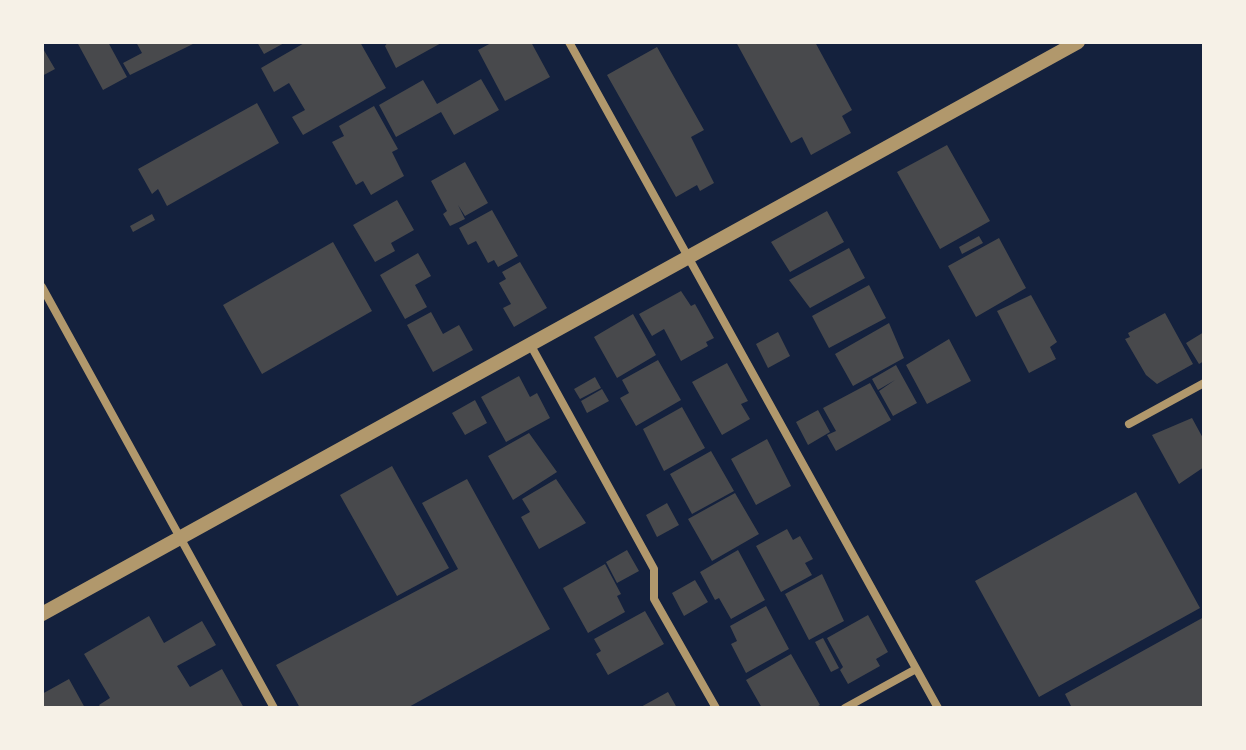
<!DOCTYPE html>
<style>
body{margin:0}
#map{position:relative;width:1246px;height:750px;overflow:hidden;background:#14213d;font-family:"Space Grotesk",sans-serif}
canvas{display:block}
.frame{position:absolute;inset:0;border:44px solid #f6f1e7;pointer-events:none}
</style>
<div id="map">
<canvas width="1246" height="750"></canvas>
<div class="frame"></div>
</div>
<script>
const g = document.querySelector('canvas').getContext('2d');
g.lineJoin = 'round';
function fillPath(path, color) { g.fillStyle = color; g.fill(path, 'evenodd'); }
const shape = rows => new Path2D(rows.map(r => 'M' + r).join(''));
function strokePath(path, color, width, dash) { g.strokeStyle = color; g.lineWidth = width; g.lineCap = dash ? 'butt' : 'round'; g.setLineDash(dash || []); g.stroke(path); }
const building = shape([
 [77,42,108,42,127,77,103,90],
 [136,42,197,42,130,75,123,63,142,53],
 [257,42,286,42,264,54],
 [306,42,360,42,386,88,303,135,292,117,305,110,289,83,274,92,261,68],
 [388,42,443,42,396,68,385,46],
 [493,42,531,42,550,77,505,101,478,50],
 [736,42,815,42,852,110,842,116,851,133,811,155,802,137,791,143],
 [42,47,55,69,42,76],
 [657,47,704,130,691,137,714,183,700,191,697,185,676,197,607,75],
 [481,79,499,110,454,135,441,112,396,137,379,105,423,80,437,104],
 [257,103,279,143,167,206,158,189,152,194,138,169],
 [374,106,398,149,392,152,404,176,371,195,363,181,356,185,332,142,344,136,339,126],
 [947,145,990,221,940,249,897,172],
 [465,162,488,203,465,216,458,205,465,219,450,226,443,214,447,211,431,181],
 [397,200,414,230,391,243,395,251,375,262,353,225],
 [492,210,518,256,498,267,494,260,488,263,476,241,468,245,459,228],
 [827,211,844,242,790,272,771,242],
 [152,214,155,220,133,232,130,226],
 [979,236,983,243,962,254,959,247],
 [999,238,1026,288,976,317,948,266],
 [333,242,372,311,262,374,223,305],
 [849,248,865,278,810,308,789,280],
 [418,253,431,276,415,285,427,307,405,319,380,275],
 [520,262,547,308,514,327,503,308,511,304,499,283,506,279,502,272],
 [869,285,886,318,829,348,812,316],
 [681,291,691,306,695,304,714,338,706,342,708,346,681,361,664,329,652,336,639,314],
 [1031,295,1057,342,1050,347,1056,359,1029,373,997,311],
 [431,312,443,334,459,325,473,350,433,372,407,325],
 [1165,313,1193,364,1157,384,1146,375,1125,339,1130,337,1128,333],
 [633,314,656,355,617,378,594,337],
 [889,323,904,358,853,386,835,354],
 [778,332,790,356,768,368,756,344],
 [1204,332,1204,361,1199,364,1186,343],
 [949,339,971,381,927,404,906,365],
 [658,360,681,400,636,426,620,398,629,393,622,380],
 [727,363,748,401,741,404,750,419,722,435,692,382],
 [896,365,917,403,893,416,879,391,895,380,878,390,872,379],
 [519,376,530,397,537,393,550,418,506,442,481,397],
 [595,377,601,388,580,399,574,389],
 [870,383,891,420,836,451,827,435,836,431,823,408],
 [602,389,609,401,587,413,581,401],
 [475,400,487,423,465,435,452,413],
 [682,407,705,448,664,471,643,429],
 [818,410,830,432,808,445,796,422],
 [1192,418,1204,440,1204,467,1179,484,1152,435],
 [529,433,557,472,513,500,488,456],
 [767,439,791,486,756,505,731,459],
 [711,451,734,491,692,514,670,474],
 [392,466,449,568,397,596,340,495],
 [467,479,550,629,407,708,300,708,276,665,458,569,422,503],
 [556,479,586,523,539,549,521,517,530,512,522,499],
 [1136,492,1200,608,1039,697,975,581],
 [735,493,759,534,712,561,688,519],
 [667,503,679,525,657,537,646,515],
 [787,529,793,540,800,536,813,559,805,563,812,575,781,592,756,546],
 [627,550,639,571,617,583,606,562],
 [738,550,765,600,731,619,719,598,715,600,700,572],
 [605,564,621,594,617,596,625,612,588,633,563,588],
 [822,574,844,621,809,640,785,594],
 [695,580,708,602,684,616,672,593],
 [766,606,789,649,746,673,731,644,737,641,730,626],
 [645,611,664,644,608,675,596,654,601,651,594,639],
 [868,615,888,652,876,659,880,666,848,684,840,670,843,667,827,638],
 [149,616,164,643,202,621,216,645,177,666,190,687,222,669,244,708,101,708,99,705,110,698,84,654],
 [1204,617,1204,708,1072,708,1065,694],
 [823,638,839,668,831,672,815,642],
 [791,654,820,705,814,708,762,708,746,680],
 [69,679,85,708,42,708,42,694],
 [668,692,677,708,639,708]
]);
const minor = shape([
 [569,42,938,708],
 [42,287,274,708],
 [530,344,654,569,654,599,716,708],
 [1129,424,1204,383],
 [845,708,916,669]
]);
const tertiary = shape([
 [42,614,1078,42]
]);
fillPath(building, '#48494c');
strokePath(minor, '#b1986c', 8);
strokePath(tertiary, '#b1986c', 14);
</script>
